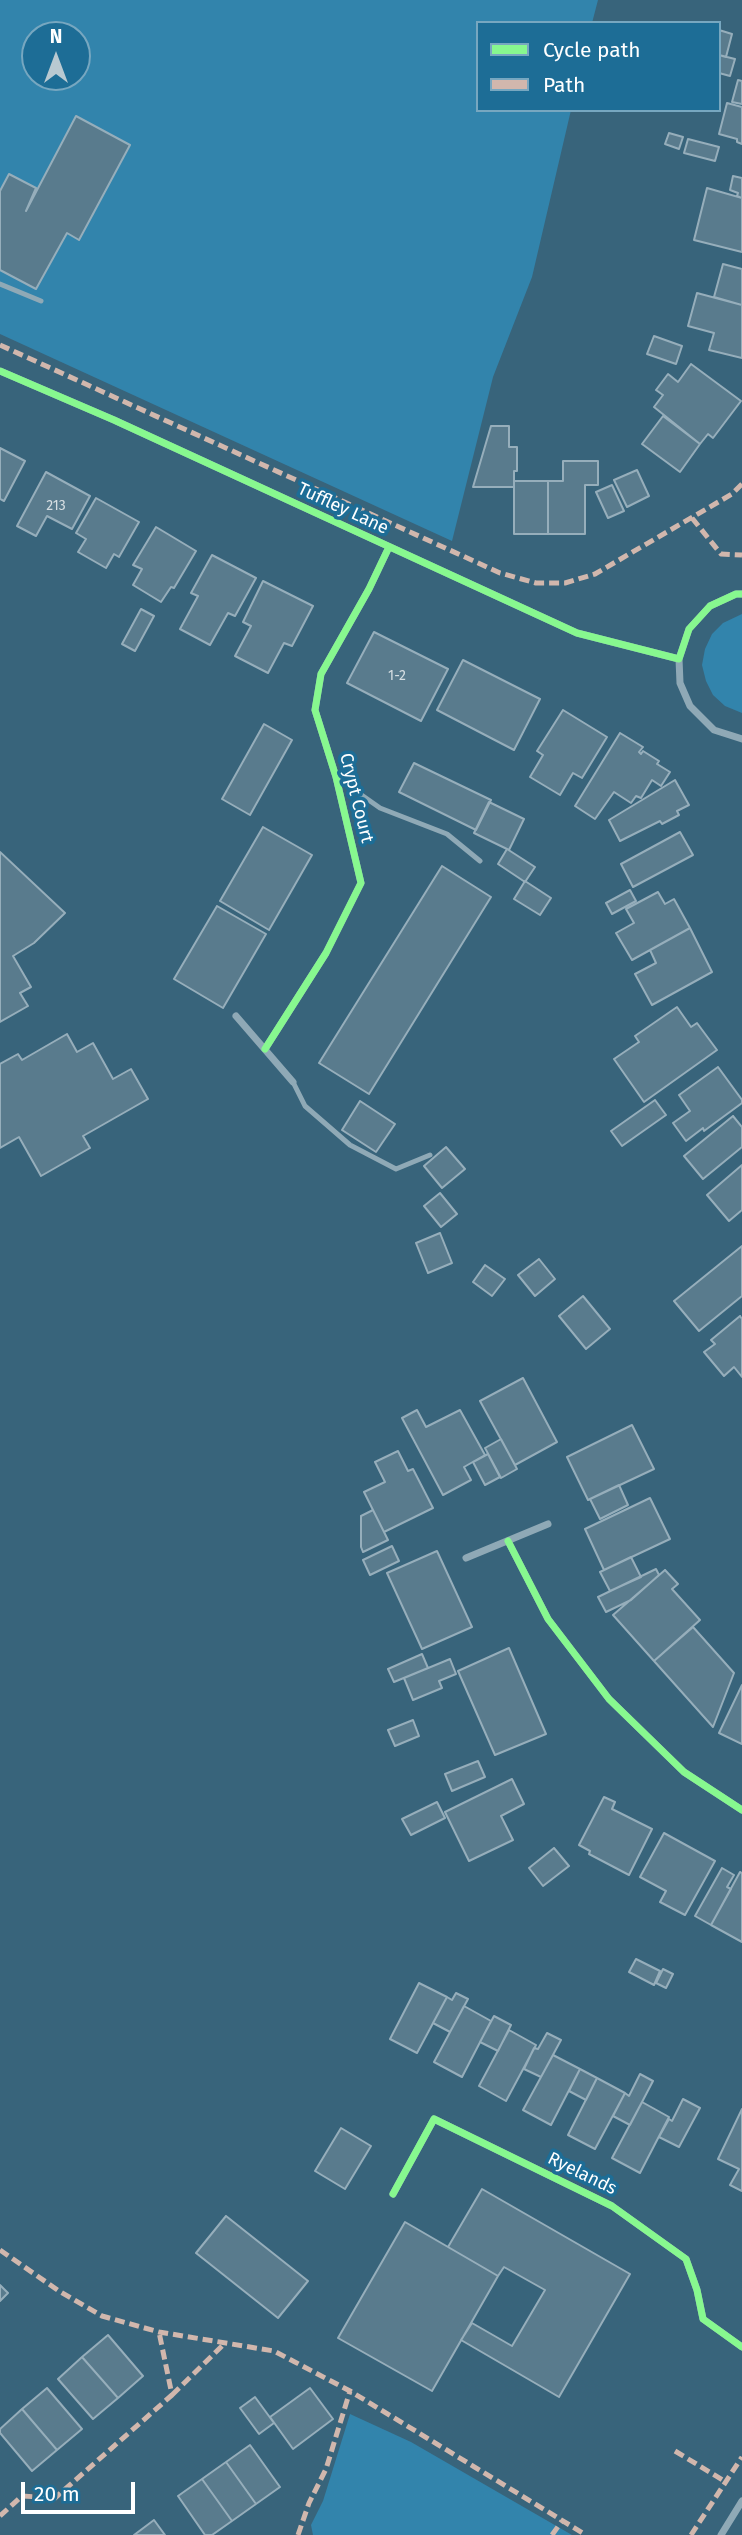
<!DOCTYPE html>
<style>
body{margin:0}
#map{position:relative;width:742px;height:2535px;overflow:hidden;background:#38647b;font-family:"Fira Sans",sans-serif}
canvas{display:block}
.legend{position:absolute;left:476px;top:21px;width:245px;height:91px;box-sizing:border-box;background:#1d6d96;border:2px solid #77a7c0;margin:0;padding:9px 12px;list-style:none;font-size:21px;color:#fff}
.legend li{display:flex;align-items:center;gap:14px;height:35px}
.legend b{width:35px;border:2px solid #77a7c0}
.north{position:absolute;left:21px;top:21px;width:70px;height:70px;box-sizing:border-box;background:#1d6d96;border:2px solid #77a7c0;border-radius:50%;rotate:0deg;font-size:19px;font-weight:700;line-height:28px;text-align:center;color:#fff}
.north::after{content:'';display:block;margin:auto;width:24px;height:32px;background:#b9c9d1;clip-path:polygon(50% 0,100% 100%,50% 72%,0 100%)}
.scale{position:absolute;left:21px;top:2482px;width:114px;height:32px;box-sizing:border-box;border:4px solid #fff;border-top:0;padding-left:9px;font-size:21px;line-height:24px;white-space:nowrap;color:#fff;-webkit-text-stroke:5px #1d6d96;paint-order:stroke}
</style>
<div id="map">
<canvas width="742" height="2535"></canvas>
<ul class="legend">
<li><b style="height:9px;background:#87f88f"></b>Cycle path</li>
<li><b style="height:9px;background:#d1b7ad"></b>Path</li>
</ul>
<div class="north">N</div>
<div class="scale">20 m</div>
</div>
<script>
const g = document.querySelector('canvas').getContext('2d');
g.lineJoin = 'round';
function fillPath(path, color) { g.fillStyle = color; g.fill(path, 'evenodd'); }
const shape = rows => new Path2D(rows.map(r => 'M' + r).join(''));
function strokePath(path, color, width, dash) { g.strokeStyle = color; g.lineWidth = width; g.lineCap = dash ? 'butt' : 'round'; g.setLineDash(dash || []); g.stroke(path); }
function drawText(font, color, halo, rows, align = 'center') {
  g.font = font + ' "Fira Sans",sans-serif'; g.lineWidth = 7; g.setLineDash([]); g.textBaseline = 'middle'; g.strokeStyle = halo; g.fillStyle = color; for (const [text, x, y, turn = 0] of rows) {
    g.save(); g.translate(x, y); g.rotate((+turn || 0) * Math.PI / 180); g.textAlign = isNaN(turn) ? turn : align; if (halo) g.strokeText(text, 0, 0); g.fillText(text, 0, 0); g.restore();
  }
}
const green = shape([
 [0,0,598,0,592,23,478,23,478,110,571,110,532,277,493,377,452,541,0,334],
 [35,35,77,35,77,77,35,77],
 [742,614,742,713,725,706,713,695,706,681,702,665,705,649,712,634,723,623],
 [350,2414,411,2442,572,2535,313,2535,311,2525,323,2501]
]);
const building = shape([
 [719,30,732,34,726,57,719,55,719,30],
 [719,55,735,59,730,76,719,73,719,55],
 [738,80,742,81,742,104,732,102,738,80],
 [727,103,742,107,742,144,737,142,737,139,719,134,727,103],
 [76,116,130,145,79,240,67,233,36,289,0,270,0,191,9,174,36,188,26,211,76,116],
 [669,133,683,137,679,149,665,144,669,133],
 [688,139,719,147,715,161,684,153,688,139],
 [733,176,742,178,742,198,737,196,738,193,730,190,733,176],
 [707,188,742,198,742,252,694,240,707,188],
 [723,264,742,269,742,305,714,297,723,264],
 [697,293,742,305,742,358,709,350,714,333,688,326,697,293],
 [654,336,682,346,676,364,647,354,654,336],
 [691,364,741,401,713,438,708,434,700,444,654,407,663,395,656,390,668,374,678,382,691,364],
 [663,416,700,444,680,472,642,444,663,416],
 [491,426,509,426,509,447,517,447,517,471,514,471,514,487,473,487,491,426],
 [0,448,25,461,4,501,0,499,0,448],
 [563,461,598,461,598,485,585,485,585,534,548,534,548,481,563,481,563,461],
 [637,470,649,496,627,507,614,480,637,470],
 [46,472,90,496,72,529,47,516,36,536,17,526,46,472],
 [514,481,548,481,548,534,514,534,514,481],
 [612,485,624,511,608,518,596,492,612,485],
 [96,498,139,522,119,557,114,554,106,568,78,552,86,539,76,533,96,498],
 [156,527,196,551,174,588,171,587,161,602,133,585,142,569,133,565,156,527],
 [212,555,256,578,235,616,228,613,210,645,180,629,198,596,191,593,212,555],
 [263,581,313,606,292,646,284,643,268,673,235,656,251,626,243,622,263,581],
 [141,609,154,616,135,651,122,644,141,609],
 [374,632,448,669,421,721,347,683,374,632],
 [463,660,540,699,514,750,437,710,463,660],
 [563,710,607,737,582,778,573,773,560,795,530,777,543,755,537,751,563,710],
 [264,724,292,740,250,815,222,799,264,724],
 [620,733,643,747,639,752,641,754,643,751,659,761,657,764,670,772,661,786,652,780,641,798,636,796,631,803,614,792,595,819,575,806,620,733],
 [414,763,491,800,476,830,399,792,414,763],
 [675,780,689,805,677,811,679,815,662,824,660,821,620,841,609,820,675,780],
 [489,802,524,819,509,850,474,833,489,802],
 [263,827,312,855,269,930,220,901,263,827],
 [680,832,693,855,633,887,621,864,680,832],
 [507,849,535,867,525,882,498,864,507,849],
 [0,852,65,913,34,943,13,956,31,987,20,993,28,1006,0,1022,0,852],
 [442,866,491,897,369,1094,319,1063,442,866],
 [525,881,551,898,540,915,514,899,525,881],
 [630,890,636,901,612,914,606,903,630,890],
 [658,892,665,904,674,899,690,928,632,960,616,933,634,923,626,909,658,892],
 [217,906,266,934,223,1008,174,979,217,906],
 [690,928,712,972,652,1005,635,974,656,963,650,950,690,928],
 [677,1007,691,1027,697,1023,717,1050,644,1102,614,1059,639,1042,635,1036,677,1007],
 [67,1034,77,1052,93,1043,113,1079,131,1069,148,1099,83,1136,90,1148,41,1176,19,1137,0,1148,0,1064,18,1054,22,1060,67,1034],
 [718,1067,742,1100,742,1103,704,1131,703,1128,686,1141,673,1123,690,1111,679,1095,718,1067],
 [655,1100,666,1115,622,1146,611,1131,655,1100],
 [360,1101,395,1124,376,1152,342,1130,360,1101],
 [733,1116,742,1127,742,1147,703,1179,684,1156,733,1116],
 [446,1147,465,1169,442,1188,424,1166,446,1147],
 [742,1165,742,1210,729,1221,707,1195,742,1165],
 [440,1193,457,1214,441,1227,424,1206,440,1193],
 [440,1233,452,1263,428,1273,416,1243,440,1233],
 [742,1246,742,1296,699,1331,674,1301,742,1246],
 [539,1259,555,1279,535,1296,518,1275,539,1259],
 [485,1265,505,1279,492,1296,473,1282,485,1265],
 [583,1296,610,1329,586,1349,559,1316,583,1296],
 [740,1316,742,1319,742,1377,734,1367,724,1376,704,1352,715,1344,711,1340,740,1316],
 [523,1378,557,1442,515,1465,480,1401,523,1378],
 [417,1410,426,1427,460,1410,485,1455,464,1467,471,1480,443,1495,402,1418,417,1410],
 [632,1425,654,1469,588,1500,567,1457,632,1425],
 [501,1439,517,1469,501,1478,485,1448,501,1439],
 [398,1451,408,1471,413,1469,433,1508,384,1532,364,1492,385,1482,375,1462,398,1451],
 [488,1454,500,1477,485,1485,473,1462,488,1454],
 [619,1485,628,1505,600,1519,590,1499,619,1485],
 [650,1498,670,1539,604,1570,585,1529,650,1498],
 [373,1510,388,1540,363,1552,361,1547,361,1516,373,1510],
 [392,1546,399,1561,370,1575,363,1560,392,1546],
 [437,1551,472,1627,422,1649,387,1573,437,1551],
 [631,1557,641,1577,610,1591,600,1572,631,1557],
 [656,1569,659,1575,631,1600,606,1612,598,1597,656,1569],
 [665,1570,678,1584,672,1589,700,1620,654,1661,613,1615,665,1570],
 [693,1627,734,1673,713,1727,654,1661,693,1627],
 [509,1648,546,1734,495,1755,458,1671,509,1648],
 [422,1654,428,1668,394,1682,388,1669,422,1654],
 [450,1659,456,1674,439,1681,442,1688,413,1700,404,1678,450,1659],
 [742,1685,742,1744,719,1733,742,1685],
 [413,1720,419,1736,395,1746,388,1730,413,1720],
 [478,1761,485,1777,452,1791,445,1774,478,1761],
 [512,1779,524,1804,501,1816,513,1840,469,1861,445,1812,512,1779],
 [604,1797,615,1802,612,1809,652,1829,629,1875,589,1854,590,1851,579,1845,604,1797],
 [437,1802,445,1818,411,1835,402,1819,437,1802],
 [664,1833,715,1861,685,1915,660,1902,666,1891,640,1877,664,1833],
 [554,1848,569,1866,543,1886,529,1868,554,1848],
 [722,1868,734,1875,727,1887,731,1889,711,1925,695,1916,722,1868],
 [740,1872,742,1873,742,1942,711,1925,740,1872],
 [636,1959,660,1971,654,1985,629,1972,636,1959],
 [663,1969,673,1974,666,1988,656,1983,663,1969],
 [419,1983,447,1997,417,2053,390,2039,419,1983],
 [456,1993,468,1999,450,2032,433,2023,447,1997,452,2000,456,1993],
 [464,2006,491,2021,462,2077,434,2062,464,2006],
 [494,2016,511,2025,498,2051,480,2042,494,2016],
 [509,2030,536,2045,506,2101,479,2086,509,2030],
 [547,2033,561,2040,541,2077,524,2069,534,2048,538,2049,547,2033],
 [553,2055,580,2069,551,2125,523,2110,553,2055],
 [580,2069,597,2078,586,2100,569,2091,580,2069],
 [640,2074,653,2081,630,2125,613,2116,625,2093,629,2096,640,2074],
 [597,2078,625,2093,595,2149,568,2135,597,2078],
 [683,2099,700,2108,679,2147,659,2137,669,2119,672,2121,683,2099],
 [642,2102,669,2117,640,2173,612,2158,642,2102],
 [742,2109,742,2191,730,2185,739,2169,718,2159,742,2109],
 [341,2128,371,2146,345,2189,315,2171,341,2128],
 [482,2189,630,2274,559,2397,461,2340,472,2323,512,2346,545,2290,504,2267,498,2276,448,2247,482,2189],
 [226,2216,308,2281,278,2318,196,2253,226,2216],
 [405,2222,498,2276,432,2391,338,2338,405,2222],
 [0,2285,8,2293,0,2301,0,2285],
 [108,2335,143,2376,118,2398,82,2357,108,2335],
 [82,2357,118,2398,93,2419,58,2379,82,2357],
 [47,2388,82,2429,57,2450,22,2409,47,2388],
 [310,2388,333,2419,293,2449,270,2417,310,2388],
 [255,2397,274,2423,259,2434,240,2408,255,2397],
 [22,2409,57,2450,32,2471,0,2433,0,2429,22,2409],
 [250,2445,280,2487,256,2504,226,2462,250,2445],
 [226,2462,256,2504,232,2521,202,2479,226,2462],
 [202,2479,232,2521,212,2535,205,2535,178,2496,202,2479],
 [154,2520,165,2535,134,2535,154,2520]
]);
const service = shape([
 [0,284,41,301],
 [336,777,380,808,447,834,480,861],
 [293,1082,305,1106,350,1145,396,1169,430,1155]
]);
const minor = shape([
 [0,371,114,420,577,633,679,659],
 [742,594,736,594,710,606,689,629,679,659,680,683,690,706,714,730,742,739],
 [236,1016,293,1082],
 [265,1049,326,953,361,883,336,777,315,710,321,674,369,589,389,547],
 [508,1541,548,1619,609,1699,684,1772,742,1810],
 [466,1558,548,1524],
 [393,2194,434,2119,612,2206,686,2259,697,2290,703,2319,742,2347],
 [721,2535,742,2501]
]);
const quiet = shape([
 [0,345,500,573,536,583,565,583,595,574,732,494,742,484],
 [692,518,721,554,742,555],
 [0,2250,59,2291,102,2316,159,2332,274,2351,350,2391,586,2535],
 [172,2395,225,2343],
 [675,2451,726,2482],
 [0,2516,22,2496,55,2498,172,2395,159,2332],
 [298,2535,309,2503,326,2469,350,2391],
 [552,2535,562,2521],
 [691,2535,742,2457]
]);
const cycleway = shape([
 [0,371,114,420,577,633,679,659,689,629,710,606,736,594,742,594],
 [265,1049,326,953,361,883,336,777,315,710,321,674,369,589,389,547],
 [508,1541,548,1619,609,1699,684,1772,742,1810],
 [393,2194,434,2119,612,2206,686,2259,697,2290,703,2319,742,2347]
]);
const numberNames = [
 ["213",56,506],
 ["1-2",397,676]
];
const streetNames = [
 ["Tuffley Lane",343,509,25],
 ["Crypt Court",356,798,76],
 ["Ryelands",582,2174,26]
];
fillPath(green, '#3284ac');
fillPath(building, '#597b8d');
strokePath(building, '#96aebb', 2);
strokePath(service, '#8fa9b6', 5);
strokePath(minor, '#8fa9b6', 7);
strokePath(quiet, '#d1b7ad', 5, [10, 5]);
strokePath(cycleway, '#87f88f', 7);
drawText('14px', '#d6dee2', null, numberNames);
drawText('18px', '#fff', '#1d6d96', streetNames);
</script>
